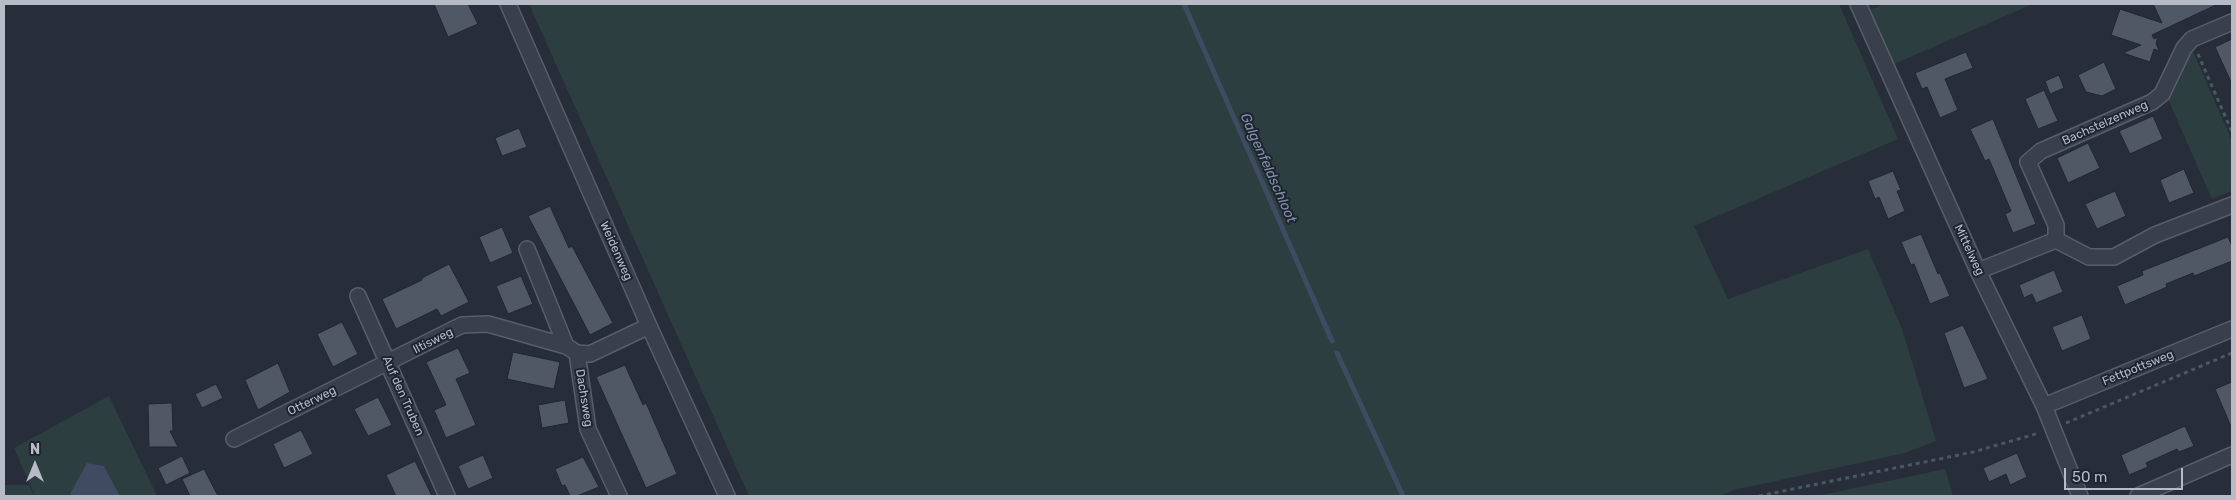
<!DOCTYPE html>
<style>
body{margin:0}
#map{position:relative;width:2236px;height:500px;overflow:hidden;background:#272e3a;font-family:Rubik,sans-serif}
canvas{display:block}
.frame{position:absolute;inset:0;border:5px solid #b6bbc6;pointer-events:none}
.north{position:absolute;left:10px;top:440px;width:50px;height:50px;-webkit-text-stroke:4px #1f2530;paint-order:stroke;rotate:0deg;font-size:14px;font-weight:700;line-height:20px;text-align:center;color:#b6bbc6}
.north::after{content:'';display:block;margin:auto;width:18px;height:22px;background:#b6bbc6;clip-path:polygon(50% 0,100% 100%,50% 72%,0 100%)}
.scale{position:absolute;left:2064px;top:468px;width:119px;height:22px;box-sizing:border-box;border:2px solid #b6bbc6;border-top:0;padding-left:6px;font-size:15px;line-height:18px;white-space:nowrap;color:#b6bbc6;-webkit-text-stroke:4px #1f2530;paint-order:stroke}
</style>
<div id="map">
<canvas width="2236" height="500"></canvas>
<div class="frame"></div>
<div class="north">N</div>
<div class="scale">50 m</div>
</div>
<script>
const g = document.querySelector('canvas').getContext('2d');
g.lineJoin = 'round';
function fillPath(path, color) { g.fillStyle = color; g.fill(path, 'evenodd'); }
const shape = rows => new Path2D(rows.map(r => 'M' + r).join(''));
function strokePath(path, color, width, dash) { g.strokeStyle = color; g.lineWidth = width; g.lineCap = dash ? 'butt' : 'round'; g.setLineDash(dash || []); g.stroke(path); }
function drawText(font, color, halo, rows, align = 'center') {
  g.font = font + ' Rubik,sans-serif'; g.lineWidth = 4; g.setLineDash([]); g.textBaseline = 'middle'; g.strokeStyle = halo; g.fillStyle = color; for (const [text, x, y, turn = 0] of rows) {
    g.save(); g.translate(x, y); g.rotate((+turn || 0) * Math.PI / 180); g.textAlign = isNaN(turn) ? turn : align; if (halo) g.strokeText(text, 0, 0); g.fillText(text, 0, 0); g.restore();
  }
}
const green = shape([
 [529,4,1839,4,1898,139,1694,226,1728,299,1868,249,1902,329,1936,441,1905,453,1734,490,1720,496,749,496],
 [1884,4,2033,4,1894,64,1870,10],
 [2192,49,2232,141,2232,191,2212,199,2168,99],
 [109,396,157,496,120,496,104,466,70,494,72,496,35,496,14,448],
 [1945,469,1953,496,1817,496],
 [4,485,29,485,34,496,4,496]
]);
const water = shape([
 [87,463,104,466,120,496,72,496,70,494]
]);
const stream = shape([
 [1184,4,1332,341],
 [1337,353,1403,496]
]);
const building = shape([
 [434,4,468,4,478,24,448,37,434,4],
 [2153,4,2218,4,2152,35,2154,39,2158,37,2156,43,2159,51,2154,49,2150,62,2123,53,2141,45,2111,35,2120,9,2162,23,2153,4],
 [2232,39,2232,84,2215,47,2232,39],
 [1966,52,1973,68,1945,79,1958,110,1940,118,1927,87,1922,89,1915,73,1966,52],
 [2104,62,2116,89,2102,96,2086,92,2078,75,2104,62],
 [2059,75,2064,88,2050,94,2045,81,2059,75],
 [2044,90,2058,121,2038,129,2025,99,2044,90],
 [2153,116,2163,139,2130,154,2119,131,2153,116],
 [1993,119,2036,224,2013,233,2005,214,2011,211,1989,159,1985,161,1970,129,1993,119],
 [519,128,527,147,502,156,495,138,519,128],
 [2088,143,2100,168,2068,183,2057,158,2088,143],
 [2184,169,2194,193,2169,203,2160,180,2184,169],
 [1893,171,1901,190,1897,191,1905,211,1888,219,1879,197,1875,199,1868,181,1893,171],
 [2115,191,2126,216,2097,229,2085,204,2115,191],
 [550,206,569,248,572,246,613,323,590,335,528,216,550,206],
 [502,227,513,253,490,263,479,237,502,227],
 [1921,234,1938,274,1940,273,1950,296,1930,304,1914,264,1911,265,1901,242,1921,234],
 [2228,237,2232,246,2232,261,2194,276,2193,273,2166,284,2167,287,2125,305,2117,286,2143,275,2142,271,2228,237],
 [449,264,469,302,441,316,437,309,396,329,382,299,422,280,422,278,449,264],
 [2054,270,2063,292,2036,303,2032,294,2024,298,2019,285,2054,270],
 [521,276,533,304,508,314,496,286,521,276],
 [2082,315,2091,339,2062,351,2052,327,2082,315],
 [342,322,358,354,333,367,317,334,342,322],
 [1963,325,1988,379,1964,388,1944,333,1963,325],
 [458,348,470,373,456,379,476,425,446,438,434,410,446,405,426,362,458,348],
 [513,352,560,362,554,389,507,379,513,352],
 [278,363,290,392,258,410,245,380,278,363],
 [625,365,643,405,646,403,677,474,646,488,596,377,625,365],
 [2232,382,2232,429,2215,389,2232,382],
 [216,384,223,398,202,408,195,394,216,384],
 [378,397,392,425,368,436,354,409,378,397],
 [565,400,569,423,542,428,538,405,565,400],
 [172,403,173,431,170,431,178,447,149,447,148,404,172,403],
 [2185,426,2194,446,2179,452,2177,449,2146,463,2148,467,2129,475,2121,455,2185,426],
 [301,430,313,454,284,468,273,444,301,430],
 [2017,453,2027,477,2010,485,2006,474,1989,482,1983,468,2017,453],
 [483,455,493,478,468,489,458,466,483,455],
 [182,456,190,473,166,485,158,468,182,456],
 [583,457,599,487,577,496,570,496,565,485,562,486,555,469,583,457],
 [415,461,432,496,396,496,386,475,415,461],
 [204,469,218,496,190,496,182,479,204,469]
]);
const path = shape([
 [2198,54,2232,132],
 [2066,423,2232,353],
 [1759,496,1973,452,2039,433]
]);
const street = shape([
 [508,4,649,326,727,496],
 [1858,4,1978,271,2044,406,2080,496],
 [2056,240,2056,225,2028,162,2041,151,2152,102,2162,94,2184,48,2192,39,2232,22],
 [527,249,566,346],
 [1978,271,2056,240,2089,257,2114,257,2155,235,2232,205],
 [358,296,447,496],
 [577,353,588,429,619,496],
 [2044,406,2232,329],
 [234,439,462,325,488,324,566,346,577,353,590,354,649,326],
 [2138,496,2232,455]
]);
const streetNames = [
 ["Bachstelzenweg",2105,123,-24],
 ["Mittelweg",1969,250,65],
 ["Weidenweg",616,251,66],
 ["Iltisweg",433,341,-27],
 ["Fettpottsweg",2138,368,-22],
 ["Auf den Truben",403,396,66],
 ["Dachsweg",584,398,81],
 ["Otterweg",312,401,-26]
];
const waterNames = [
 ["Galgenfeldschloot",1268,168,66]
];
fillPath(green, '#2c3e3f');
fillPath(water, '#3e4b61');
strokePath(stream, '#3e4b61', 5);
fillPath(building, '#505865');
strokePath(building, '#212732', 1);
strokePath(street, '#585e69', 18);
strokePath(path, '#4a595c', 3, [4, 4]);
strokePath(street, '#3a404b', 15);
drawText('12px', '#b6bbc6', '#1f2530', streetNames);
drawText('italic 14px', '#8190aa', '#1f2530', waterNames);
</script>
